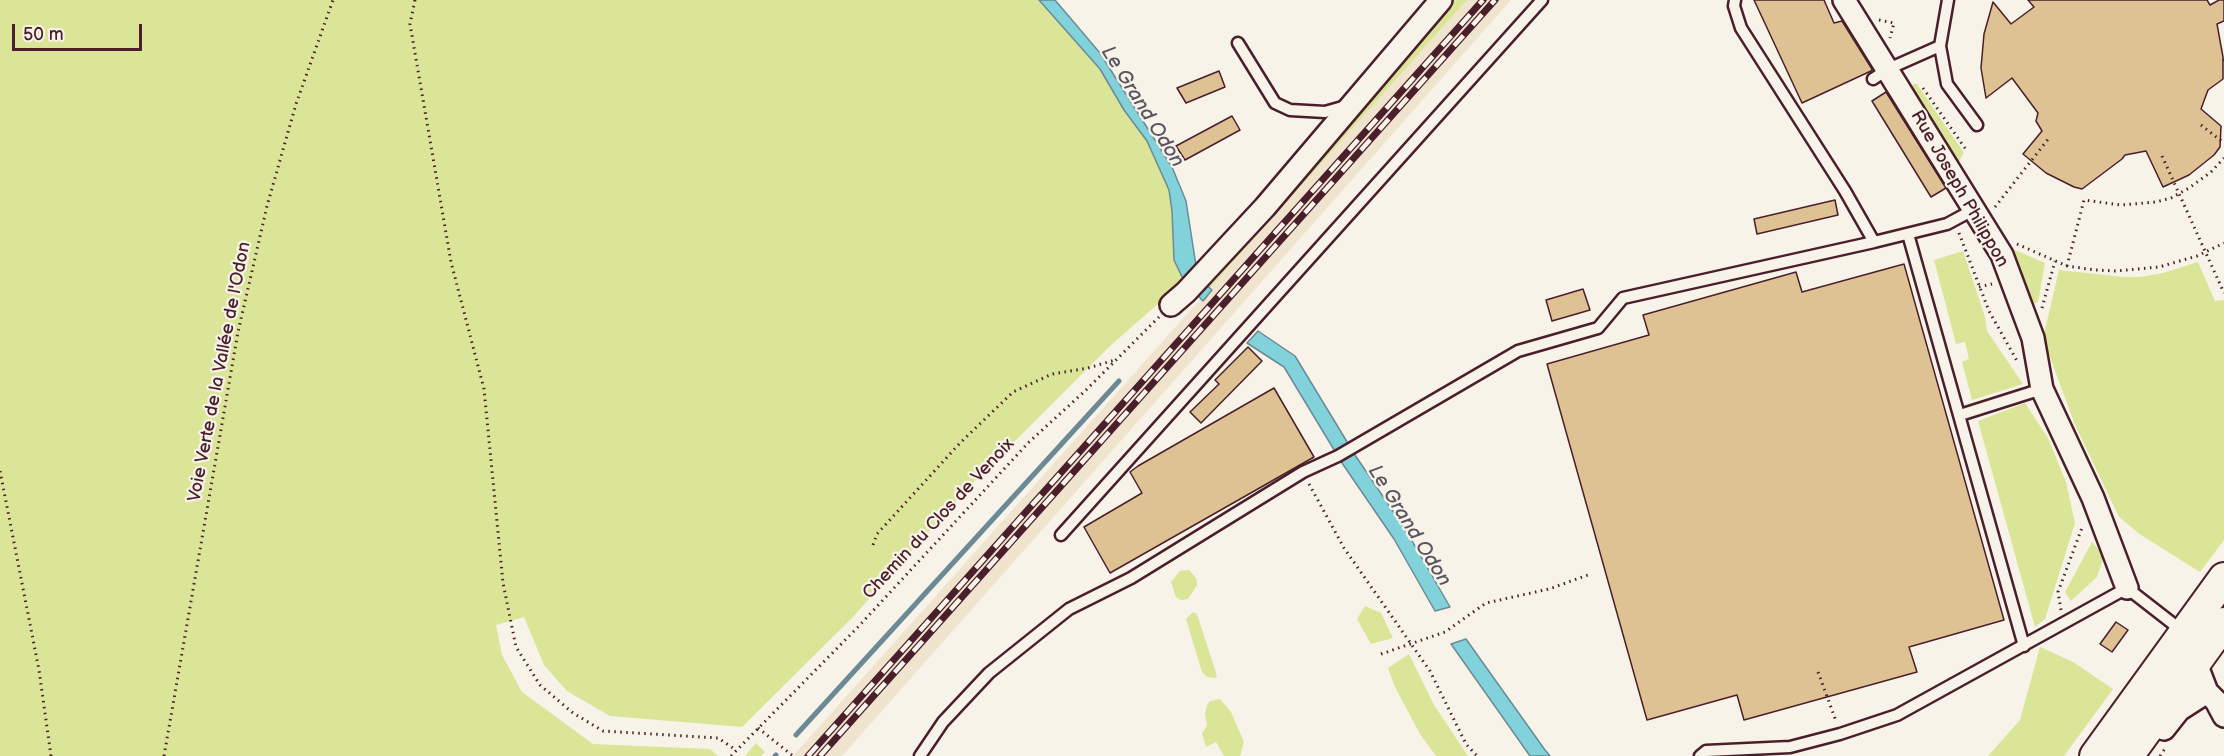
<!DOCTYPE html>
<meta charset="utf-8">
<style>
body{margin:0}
#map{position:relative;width:2224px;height:756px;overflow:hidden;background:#f7f3e8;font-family:"Balsamiq Sans",sans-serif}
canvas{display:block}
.scale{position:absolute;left:12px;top:24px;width:130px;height:27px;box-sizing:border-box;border:3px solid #4a1f2b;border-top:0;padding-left:8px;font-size:18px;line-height:21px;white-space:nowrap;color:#4a1f2b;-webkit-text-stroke:4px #f7f3e8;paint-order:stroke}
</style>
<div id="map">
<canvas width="2224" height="756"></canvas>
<div class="scale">50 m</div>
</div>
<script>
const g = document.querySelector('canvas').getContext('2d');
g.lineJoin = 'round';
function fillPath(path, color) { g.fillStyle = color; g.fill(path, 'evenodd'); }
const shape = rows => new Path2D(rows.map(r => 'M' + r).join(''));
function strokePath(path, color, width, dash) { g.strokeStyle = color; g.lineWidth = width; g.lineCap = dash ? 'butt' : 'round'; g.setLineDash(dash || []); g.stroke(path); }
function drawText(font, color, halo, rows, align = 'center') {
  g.font = font + ' "Balsamiq Sans",sans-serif'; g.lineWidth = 4.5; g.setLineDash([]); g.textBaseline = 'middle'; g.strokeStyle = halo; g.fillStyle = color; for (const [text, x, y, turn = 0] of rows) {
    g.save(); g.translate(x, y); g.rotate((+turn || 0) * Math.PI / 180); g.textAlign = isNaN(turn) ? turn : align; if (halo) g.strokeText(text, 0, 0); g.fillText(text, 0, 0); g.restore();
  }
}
const built = shape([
 [1467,0,1511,0,842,756,793,756]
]);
const green = shape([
 [0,0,1039,0,1100,69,1124,109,1147,141,1169,190,1180,273,1184,281,1110,346,970,486,852,618,742,727,610,716,567,691,544,665,524,617,496,625,502,655,522,692,593,744,710,749,718,756,0,756],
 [1448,0,1467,0,1210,288,1202,281],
 [1913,84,1917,84,1964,153,1958,163,1912,88],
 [2008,247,2045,263,2038,302,2033,304],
 [1963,251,1985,317,1987,331,2023,384,1972,400,1962,362,1969,359,1965,342,1956,344,1934,260],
 [2198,262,2215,301,2224,300,2224,540,2200,572,2141,535,2119,517,2075,425,2043,338,2059,270,2124,277,2140,277,2163,273],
 [2025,403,2048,438,2066,482,2075,523,2045,619,2035,627,1978,421],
 [2092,542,2104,556,2097,577,2071,601,2065,592],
 [1189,570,1196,578,1197,585,1188,599,1181,600,1176,597,1171,582,1180,571],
 [1365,606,1381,613,1393,638,1371,644,1357,619],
 [1193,612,1197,614,1217,676,1215,678,1207,677,1202,672,1186,619],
 [2040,647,2073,662,2113,689,2064,756,1988,756,2020,720],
 [1409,654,1434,705,1468,756,1436,756,1420,734,1395,687,1388,668],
 [1220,699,1231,712,1244,742,1240,756,1224,756,1216,742,1206,747,1202,733,1207,726,1205,714,1207,705,1210,701],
 [756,743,765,752,761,756,745,756]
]);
const water = shape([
 [1039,0,1055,0,1100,53,1172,167,1186,201,1197,272,1202,281,1212,290,1203,301,1184,281,1174,260,1172,211,1169,190,1147,141,1124,110,1100,69,1039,0],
 [1258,331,1295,356,1355,455,1407,532,1450,607,1435,611,1394,539,1342,463,1284,367,1247,343,1258,331],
 [1466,639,1545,750,1550,756,1530,756,1451,644,1466,639]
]);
const stream = shape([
 [796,735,1119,381],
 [775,756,776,755]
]);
const building = shape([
 [1754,0,1824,0,1834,23,1842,21,1872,69,1871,71,1802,103,1754,0],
 [2028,0,2207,0,2210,5,2219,0,2224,0,2224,21,2217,24,2223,57,2223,79,2208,90,2201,109,2221,126,2220,147,2214,155,2189,175,2163,187,2146,151,2125,155,2122,159,2082,189,2074,187,2046,173,2023,154,2042,131,2036,121,2038,113,2012,78,1986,98,1981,68,1984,34,1993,2,2011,24,2034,7,2028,0],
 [1219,71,1225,87,1186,103,1177,88,1219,71],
 [1886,92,1946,188,1931,197,1872,101,1886,92],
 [1232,116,1240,130,1185,160,1176,146,1232,116],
 [1835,200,1838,215,1757,234,1754,219,1835,200],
 [1904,264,2004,620,1909,647,1917,672,1744,720,1737,695,1647,720,1547,364,1649,335,1643,315,1796,272,1802,292,1904,264],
 [1583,289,1590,310,1552,321,1546,300,1583,289],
 [1248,347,1262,361,1201,423,1190,412,1219,384,1215,380,1248,347],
 [1274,388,1314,457,1110,573,1084,527,1142,493,1130,472,1138,466,1274,388],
 [2116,622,2128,630,2112,652,2100,644,2116,622]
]);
const path = shape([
 [415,0,410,24,451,262,484,389,503,583,516,647,540,685,573,713,603,731,718,738,736,750],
 [1879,20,1894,23,1890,38],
 [2223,60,2224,60],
 [1923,88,1967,151],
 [2201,125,2224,143],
 [2162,156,2224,293],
 [1995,207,2049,138],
 [1959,233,1989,311,2017,361],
 [2017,244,2067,266,2095,270,2116,271,2159,267,2197,256,2224,243],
 [2067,266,2084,200,2121,205,2156,202,2171,198,2189,188,2211,172,2224,158],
 [1979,287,1992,284],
 [2042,308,2055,261],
 [0,471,39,670,51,756],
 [1309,484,1344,548,1430,671,1466,744,1477,756],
 [873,545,877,534,960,443,1013,392,1052,374,1088,368,1115,360],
 [2061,610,2058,592,2083,525],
 [1381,654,1445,632,1486,603,1549,589,1588,575],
 [1818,672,1836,721],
 [758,728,793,756],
 [164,756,238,332,267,206,296,104,333,0],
 [731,756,858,627,1029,442,1085,391,1159,317],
 [2160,756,2166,747]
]);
const lane = shape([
 [1735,0,1734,6,1741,28,1845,191,1874,242],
 [1238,43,1275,103,1290,110,1325,112,1346,106],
 [1940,46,1947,84,1977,125],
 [1873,79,1888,69,1940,46,1948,0],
 [1908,234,2024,646],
 [1960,415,2042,389],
 [1061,535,1542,0],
 [920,756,943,722,989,673,1069,609,1131,578,1303,472,1338,456,1518,351,1598,328,1623,298,1874,242,1947,224,1975,209],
 [1700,756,1706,751,1790,747,1840,734,1897,715,2127,588,2172,623,2180,633]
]);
const street = shape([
 [1844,0,2002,255,2033,338,2042,389,2093,498,2127,588],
 [1171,305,1186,292,1265,207,1441,0],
 [2192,653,2207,692,2216,701,2224,716],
 [2164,729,2179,710,2207,692]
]);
const secondary = shape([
 [2095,756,2224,578],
 [2128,756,2224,623]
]);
const rail = shape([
 [808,756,1483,0],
 [820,756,1495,0]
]);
const streetNames = [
 ["Rue Joseph Philippon",1959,189,60],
 ["Voie Verte de la Vallée de l'Odon",220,372,-79],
 ["Chemin du Clos de Venoix",939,519,-47]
];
const waterNames = [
 ["Le Grand Odon",1142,107,58],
 ["Le Grand Odon",1409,526,58]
];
fillPath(built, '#f0e4ce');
fillPath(green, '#dae598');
fillPath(water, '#81d2db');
strokePath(water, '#6b8a95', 1.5);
strokePath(stream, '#6b8a95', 5);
fillPath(building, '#dec293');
strokePath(building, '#4a1f2b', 1.5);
strokePath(lane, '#4a1f2b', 15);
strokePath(street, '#4a1f2b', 26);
strokePath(secondary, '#4a1f2b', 34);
strokePath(path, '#4a1f2b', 3, [1.5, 4.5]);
strokePath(lane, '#f7f3e8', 10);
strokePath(street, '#f7f3e8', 21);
strokePath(secondary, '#f7f3e8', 30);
strokePath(rail, '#4a1f2b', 7);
strokePath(rail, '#f7f3e8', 4.5, [14]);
drawText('18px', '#4a1f2b', '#f7f3e8', streetNames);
drawText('italic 20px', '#5a5560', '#f7f3e8', waterNames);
</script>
